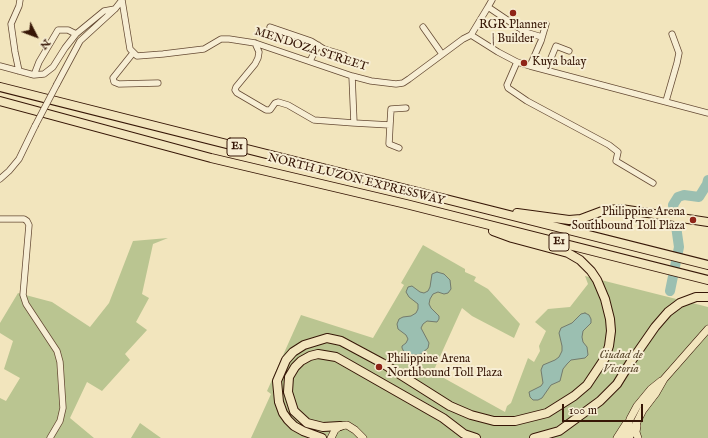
<!DOCTYPE html>
<style>
body{margin:0}
#map{position:relative;width:708px;height:438px;overflow:hidden;background:#f2e5bd;font-family:"IM FELL English",serif}
canvas{display:block}
.north{position:absolute;left:16px;top:16px;width:40px;height:40px;-webkit-text-stroke:3px #f7eed4;paint-order:stroke;rotate:132deg;font-size:11px;font-weight:700;line-height:16px;text-align:center;color:#361606}
.north::after{content:'';display:block;margin:auto;width:14px;height:18px;background:#361606;clip-path:polygon(50% 0,100% 100%,50% 72%,0 100%)}
.scale{position:absolute;left:562px;top:404px;width:81px;height:18px;box-sizing:border-box;border:2px solid #361606;border-top:0;padding-left:5px;font-size:12px;line-height:14px;white-space:nowrap;color:#361606;-webkit-text-stroke:3px #f7eed4;paint-order:stroke}
</style>
<div id="map">
<canvas width="708" height="438"></canvas>
<div class="north">N</div>
<div class="scale">100 m</div>
</div>
<script>
const g = document.querySelector('canvas').getContext('2d');
g.lineJoin = 'round';
function fillPath(path, color) { g.fillStyle = color; g.fill(path, 'evenodd'); }
const shape = rows => new Path2D(rows.map(r => 'M' + r).join(''));
function strokePath(path, color, width, dash) { g.strokeStyle = color; g.lineWidth = width; g.lineCap = dash ? 'butt' : 'round'; g.setLineDash(dash || []); g.stroke(path); }
function drawText(font, color, halo, rows, align = 'center') {
  g.font = font + ' "IM FELL English",serif'; g.lineWidth = 4; g.setLineDash([]); g.textBaseline = 'middle'; g.strokeStyle = halo; g.fillStyle = color; for (const [text, x, y, turn = 0] of rows) {
    g.save(); g.translate(x, y); g.rotate((+turn || 0) * Math.PI / 180); g.textAlign = isNaN(turn) ? turn : align; if (halo) g.strokeText(text, 0, 0); g.fillText(text, 0, 0); g.restore();
  }
}
const green = shape([
 [168,238,153,244,142,294,149,298,136,322,147,330,125,354,130,360,102,391,87,382,70,418,94,438,0,438,0,398,6,401,20,378,4,369,13,341,0,333,0,323,18,293,52,302,90,327,109,303,133,241],
 [423,245,465,269,465,272,476,277,474,281,488,289,520,324,514,338,472,316,462,308,433,372,505,412,507,406,511,403,528,358,534,362,540,351,539,346,546,331,535,322,548,309,570,307,588,284,585,276,708,307,708,438,251,438,271,394,267,391,301,315,373,338,404,285,401,283],
 [140,423,161,438,131,438]
]);
const water = shape([
 [437,272,444,274,450,280,451,289,448,293,444,294,438,292,433,294,430,299,429,304,431,308,439,316,439,319,437,322,427,321,423,324,421,328,429,343,428,348,421,354,417,355,405,354,402,348,402,346,406,343,408,339,406,335,398,329,397,324,399,319,403,317,411,316,416,313,418,309,418,304,409,297,406,292,408,287,412,286,420,292,424,293,428,291,430,287,432,274,437,272],
 [585,313,589,315,591,319,591,323,583,331,582,337,583,342,587,347,588,355,585,358,571,360,567,364,563,369,560,381,551,385,542,398,538,400,533,400,530,397,529,392,541,386,543,383,541,370,543,365,555,360,559,357,562,351,562,346,559,333,561,328,572,323,581,314,585,313]
]);
const river = shape([
 [670,291,679,247,673,205,678,197,684,195,699,197,707,184,708,180]
]);
const minor = shape([
 [122,0,130,49,137,56,163,54,204,49,221,39,229,39,255,43,352,76,371,81,396,84,403,83,409,79,463,39,471,35,498,52,517,62,530,66,708,113],
 [488,7,492,0],
 [270,27,311,41,324,49,344,55],
 [423,27,442,54],
 [471,35,488,7,525,32,542,37],
 [255,43,259,52,258,58,255,64,236,87,235,90,237,93,266,110,270,110,275,103,278,102,288,105,314,120,354,123,352,76],
 [133,53,113,78,114,82,119,84,158,83],
 [310,61,318,45],
 [517,62,507,85,508,88,527,101,609,145,618,152,616,161,653,183],
 [0,66,34,75,44,74,53,67,65,48,76,34,104,11,115,9],
 [530,66,541,41,546,24],
 [546,70,556,46,569,51],
 [19,71,15,52,11,24,19,6,20,0],
 [34,75,39,62,58,30,68,30,76,34],
 [57,84,80,41,115,9,122,0],
 [666,101,677,63,679,53,672,34],
 [354,123,390,125,391,109,406,108],
 [390,125,389,144,399,148],
 [0,179,9,171,19,159,35,126],
 [0,219,24,219,27,221,29,225,23,295,26,304,57,351,60,362,63,408,60,421,50,438]
]);
const major = shape([
 [637,426,636,432,638,438],
 [331,438,335,430,340,426,347,425,355,430,363,438],
 [617,438,626,424],
 [624,438,630,419,637,406,651,389,661,381],
 [629,438,643,410,656,393,664,379,708,329]
]);
const highway = shape([
 [0,87,708,265],
 [0,101,211,158,406,204,708,280],
 [517,213,569,220,581,219,605,210,621,209,708,222],
 [340,426,323,427,307,423,294,411,288,392,289,377,295,367,301,361,310,356,318,354,336,357,443,418,464,434,476,438],
 [322,438,303,431,294,426,288,420,283,413,279,402,277,381,286,360,293,352,304,345,327,338,341,341,382,363,450,406,471,415,494,421,515,421,547,413,574,396,587,385,605,358,609,346,611,331,610,319,605,299,597,280,591,271,580,260,568,253,512,238,493,231],
 [534,438,559,431,600,401,617,384,630,363,655,327,668,312,680,303,696,297,708,297]
]);
const minorBridge = shape([
 [35,126,57,84]
]);
const markers = [
 [513,13,4,"#8f2418"],
 [524,63,4,"#8f2418"],
 [693,220,4,"#8f2418"],
 [379,367,4,"#8f2418"]
];
const shields = [
 [237,147,20],
 [559,242,20]
];
const shieldNames = [
 ["E1",237,147],
 ["E1",559,242]
];
const poiNames = [
 ["RGR Planner",513,26,"center"],
 ["| Builder",513,40,"center"],
 ["Kuya balay",532,63],
 ["Philippine Arena",685,213,"right"],
 ["Southbound Toll Plaza",685,227,"right"],
 ["Philippine Arena",387,360],
 ["Northbound Toll Plaza",387,374]
];
const streetNames = [
 ["MENDOZA STREET",311,50,18],
 ["NORTH LUZON EXPRESSWAY",356,180,14]
];
const parkNames = [
 ["Ciudad de",621,356],
 ["Victoria",621,370]
];
fillPath(green, '#bac591');
fillPath(water, '#9bbfb1');
strokePath(water, '#737b6d', 1);
strokePath(river, '#9bbfb1', 10);
strokePath(minor, '#654a34', 7);
strokePath(major, '#361606', 8);
strokePath(highway, '#361606', 10);
strokePath(minor, '#f7eed4', 5.5);
strokePath(major, '#f2e5bd', 7);
strokePath(highway, '#f2e5bd', 8);
strokePath(minorBridge, '#654a34', 7, []);
strokePath(minorBridge, '#f7eed4', 5.5);
for (const [x, y, r, color] of markers) { const dot = new Path2D(); dot.arc(x, y, r, 0, 2 * Math.PI); g.fillStyle = color; g.fill(dot); strokePath(dot, '#f7eed4', 1.5); }
for (const [x, y, w] of shields) { const box = new Path2D(); box.roundRect(x - w / 2, y - 9, w, 18, 3); g.fillStyle = '#f7eed4'; g.fill(box); strokePath(box, '#361606', 1); }
drawText('bold 11px', '#361606', null, shieldNames);
drawText('12px', '#361606', '#f7eed4', poiNames, 'left');
drawText('12px', '#361606', '#f7eed4', streetNames);
drawText('italic 12px', '#5e4b30', '#f7eed4', parkNames);
</script>
